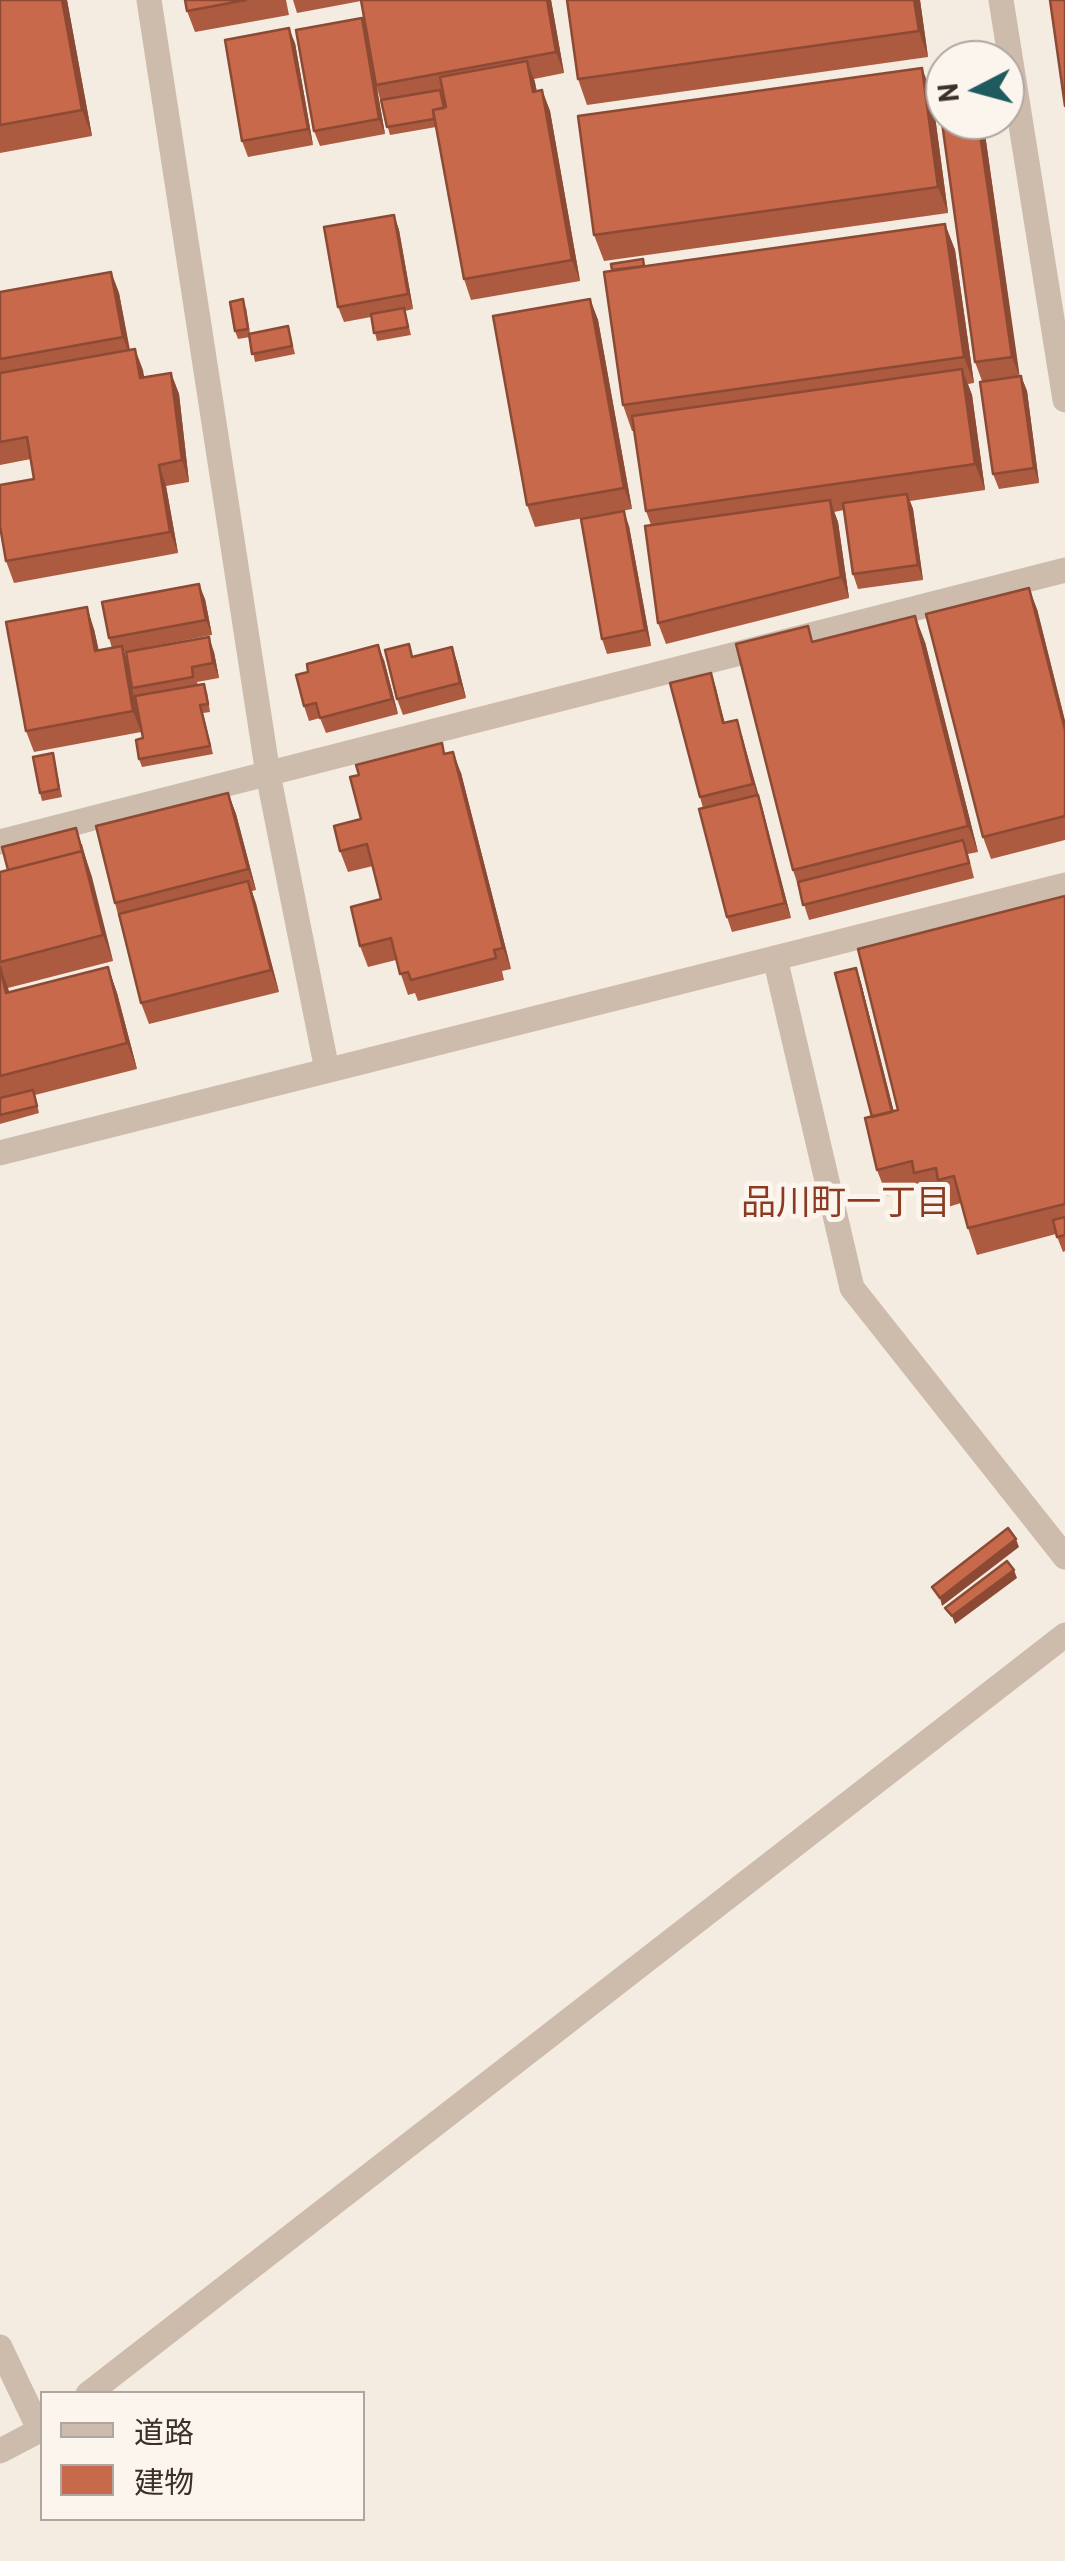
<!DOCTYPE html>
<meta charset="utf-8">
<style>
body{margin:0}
#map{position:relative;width:1065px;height:2561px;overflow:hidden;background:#f4ebe1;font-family:Barlow,"Noto Sans JP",sans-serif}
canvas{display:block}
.legend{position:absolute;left:40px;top:2391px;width:325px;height:130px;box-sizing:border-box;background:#fbf5ee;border:2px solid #aea6a0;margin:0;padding:12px 18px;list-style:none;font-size:30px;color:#3b302b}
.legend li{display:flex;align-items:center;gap:20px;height:50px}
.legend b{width:50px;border:2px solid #aea6a0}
.north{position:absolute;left:925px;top:40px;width:100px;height:100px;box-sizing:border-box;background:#fbf5ee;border:2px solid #aea6a0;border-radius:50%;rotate:264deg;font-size:28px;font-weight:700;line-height:40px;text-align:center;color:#3b302b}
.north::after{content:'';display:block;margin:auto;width:35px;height:45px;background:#1f5a5e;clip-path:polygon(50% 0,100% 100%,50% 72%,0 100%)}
</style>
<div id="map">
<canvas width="1065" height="2561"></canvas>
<ul class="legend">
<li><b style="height:12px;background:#cdbbac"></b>道路</li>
<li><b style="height:28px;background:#c8694b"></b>建物</li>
</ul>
<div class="north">N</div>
</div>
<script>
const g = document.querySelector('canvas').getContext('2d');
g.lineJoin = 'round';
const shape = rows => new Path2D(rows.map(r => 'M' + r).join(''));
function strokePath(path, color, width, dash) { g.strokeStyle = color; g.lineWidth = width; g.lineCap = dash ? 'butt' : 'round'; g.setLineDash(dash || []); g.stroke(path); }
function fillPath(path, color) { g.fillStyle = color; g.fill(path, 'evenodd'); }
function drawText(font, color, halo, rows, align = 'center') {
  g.font = font + ' Barlow,"Noto Sans JP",sans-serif'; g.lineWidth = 10; g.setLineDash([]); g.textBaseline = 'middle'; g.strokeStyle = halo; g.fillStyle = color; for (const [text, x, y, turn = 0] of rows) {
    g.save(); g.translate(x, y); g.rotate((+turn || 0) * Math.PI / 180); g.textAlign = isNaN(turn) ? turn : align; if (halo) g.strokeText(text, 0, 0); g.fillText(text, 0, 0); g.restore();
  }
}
const minor = shape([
 [149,0,268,774,327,1070],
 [1001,0,1065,400],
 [0,842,1065,570],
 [775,958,852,1288,1065,1557],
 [0,1153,1065,885],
 [0,2347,40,2431],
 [88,2394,1065,1635],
 [0,2451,42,2429]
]);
const wall = shape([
 [0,0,67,0,92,136,0,153],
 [185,0,286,0,289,15,195,32,187,11],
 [293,0,551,0,564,73,534,79,537,91,542,90,550,111,580,281,471,300,464,279,436,127,390,135,377,88,385,134,320,146,314,131,362,18,366,30,361,1,297,13],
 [567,0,920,0,928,57,587,105,578,79],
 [295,43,313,145,248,157,242,141],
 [932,94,948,213,604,261,594,235],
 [945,120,983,120,1019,376,1021,376,1027,391,1039,483,999,489,993,474,982,381,975,362],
 [394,215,399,230,413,309,405,311,411,335,377,341,371,317,344,322,338,307],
 [945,224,955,250,974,383,968,384,972,395,985,490,910,501,913,509,923,580,858,589,853,574,844,510,834,512,838,522,849,598,666,644,658,623,651,525,646,511,635,431,632,431,623,405,612,270],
 [111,272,119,293,130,350,135,349,144,377,171,373,179,394,189,482,166,486,178,553,14,583,6,561,34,479,31,459,0,465,0,292],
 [590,299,598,320,632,509,535,527,527,505],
 [246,307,250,333,288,326,295,354,255,362,250,337,238,339,235,331],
 [629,526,651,646,607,654,602,639],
 [205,599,212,635,124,652,127,661,214,652,219,678,197,682,198,685,207,692,210,712,203,713,213,754,142,767,139,759,143,738,141,732,34,752,26,731,94,629,99,651,112,648,109,638],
 [1037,609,1065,721,1065,840,991,859,983,837],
 [814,642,925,642,978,852,968,854,974,878,809,920,793,870],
 [452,647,457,662,466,698,403,715,397,699],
 [384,660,398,714,326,733,320,718,309,721,304,706],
 [711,673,725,723,742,735,791,918,732,932,727,917,703,808,700,797],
 [442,743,445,754,461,773,511,969,502,971,504,980,418,1001,415,993,408,995,396,960,368,967,360,946,381,899,373,866,348,872,340,851,361,819,359,775],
 [53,753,62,797,42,801,40,793],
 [228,793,236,814,256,890,252,891,279,992,149,1024,141,1003,115,903],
 [82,844,113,961,8,988,9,992,108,967,117,993,137,1069,35,1095,39,1113,0,1124,0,872],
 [1065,896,1065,1251,1063,1252,1056,1234,977,1255,968,1228,961,1203,948,1207,944,1194,924,1200,920,1187,887,1196,877,1170,856,968,861,983,894,1112,898,1110]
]);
const shadedWall = shape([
 [62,0,67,0,92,136,82,110],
 [547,0,551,0,564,73,556,52],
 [914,0,920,0,928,57,919,31],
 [362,18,367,33,385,134,379,119],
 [289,28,295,43,313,145,308,129],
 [527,61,535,82,540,113,533,92],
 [922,68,932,94,948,213,938,187],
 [542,90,550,111,580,281,572,260],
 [978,120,983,120,1020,378,1012,357],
 [394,215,399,230,413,309,408,294],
 [945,224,955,250,974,383,964,357],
 [111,272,119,293,131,358,123,337],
 [590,299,598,320,632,509,624,488],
 [135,349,143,370,148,399,140,378],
 [962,369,972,395,985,490,975,464],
 [171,373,179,394,189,482,182,460],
 [1021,376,1027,391,1039,483,1034,468],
 [159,465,166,486,178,553,170,532],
 [907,494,913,509,923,580,918,565],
 [830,500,838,522,849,598,841,577],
 [624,511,629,526,651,646,645,630],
 [199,584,205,599,212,635,206,620],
 [1029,588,1037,609,1065,721,1065,730],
 [87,607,94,629,103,672,95,651],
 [915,616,925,642,978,852,968,826],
 [209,637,214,652,219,678,213,663],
 [378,645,384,660,398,714,392,699],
 [122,646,130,668,132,688,141,732,133,711],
 [452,647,457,662,466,698,460,683],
 [711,673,716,688,728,738,723,723],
 [737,720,763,810,791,918,785,903],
 [453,752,461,773,511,969,503,948],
 [228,793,236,814,256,890,248,869],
 [76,828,92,877,113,961,103,935],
 [248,881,256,903,279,992,271,970],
 [0,965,8,988,15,1019,6,993],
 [108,967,117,993,137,1069,127,1043],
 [856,968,861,983,899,1132,893,1117],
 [1016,1539,1019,1547,942,1606,940,1598],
 [1014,1570,1017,1578,955,1624,952,1616]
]);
const building = shape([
 [0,0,62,0,82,110,0,125,0,0],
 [185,0,246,0,187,11,185,0],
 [361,0,547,0,556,52,376,85,361,0],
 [567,0,914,0,919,31,578,79,567,0],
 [1050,0,1065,0,1065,106,1050,0],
 [362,18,379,119,314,131,296,30,362,18],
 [289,28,308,129,242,141,225,40,289,28],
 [527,61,533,92,542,90,572,260,464,279,433,110,446,107,440,77,527,61],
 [922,68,938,187,594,235,578,116,922,68],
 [945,84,945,120,978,120,1012,357,975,362,937,86,945,84],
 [440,90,444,108,433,110,434,119,387,127,381,100,440,90],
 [394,215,408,294,338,307,324,227,394,215],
 [945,224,964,357,623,405,604,272,945,224],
 [643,259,644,266,612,270,611,264,643,259],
 [111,272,123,337,0,359,0,292,111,272],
 [243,299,248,329,235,331,230,302,243,299],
 [590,299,624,488,527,505,493,316,590,299],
 [404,308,408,327,374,333,371,314,404,308],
 [288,326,292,346,252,354,249,334,288,326],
 [135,349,140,378,171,373,182,460,159,465,170,532,6,561,0,526,0,485,34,479,27,437,0,442,0,373,135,349],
 [962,369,975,464,646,511,632,416,962,369],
 [1021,376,1034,468,993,474,980,382,1021,376],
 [907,494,918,565,853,574,843,503,907,494],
 [830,500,841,577,658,623,645,526,830,500],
 [624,511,645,630,602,639,581,519,624,511],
 [199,584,206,620,109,638,102,602,199,584],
 [1029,588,1065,730,1065,816,983,837,926,614,1029,588],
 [87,607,95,651,122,646,133,711,26,731,6,622,87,607],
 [915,616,968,826,793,870,736,644,808,626,812,642,915,616],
 [209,637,213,663,192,667,193,677,132,688,126,652,209,637],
 [409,644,412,657,452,647,460,683,397,699,385,650,409,644],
 [378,645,392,699,320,718,316,703,304,706,296,675,308,672,307,664,378,645],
 [711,673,723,723,737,720,753,784,700,797,670,683,711,673],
 [204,684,208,704,200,705,210,746,139,759,136,740,143,738,135,696,204,684],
 [442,743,444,754,453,752,503,948,494,950,496,958,411,980,408,972,400,974,391,938,360,946,351,907,381,899,367,844,340,851,334,826,361,819,350,777,359,775,356,765,442,743],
 [53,753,59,789,40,793,33,757,53,753],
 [228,793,248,869,115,903,96,826,228,793],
 [758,795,785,903,727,917,699,809,758,795],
 [76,828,82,851,8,870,2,847,76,828],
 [963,840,969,863,803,905,798,882,963,840],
 [82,851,103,935,0,962,0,872,82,851],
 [248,881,271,970,141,1003,119,914,248,881],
 [1065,896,1065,1204,968,1228,954,1176,938,1180,936,1168,914,1173,912,1161,877,1170,865,1118,898,1110,858,949,1065,896],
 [0,967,6,993,108,967,127,1043,0,1076,0,967],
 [856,968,892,1112,872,1117,835,973,856,968],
 [33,1090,37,1106,0,1115,0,1098,33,1090],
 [1065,1217,1065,1235,1057,1237,1053,1220,1065,1217],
 [1008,1528,1016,1539,940,1598,932,1587,1008,1528],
 [1007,1561,1014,1570,952,1616,945,1608,1007,1561]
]);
const neighbourhoodNames = [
 ["品川町一丁目",846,1202]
];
strokePath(minor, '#cdbbac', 25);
fillPath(wall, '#ac5a40');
fillPath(shadedWall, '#8c4a34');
fillPath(building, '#c8694b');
strokePath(building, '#8c4a34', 2.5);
drawText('35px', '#8c3b22', '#fbf5ee', neighbourhoodNames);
</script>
